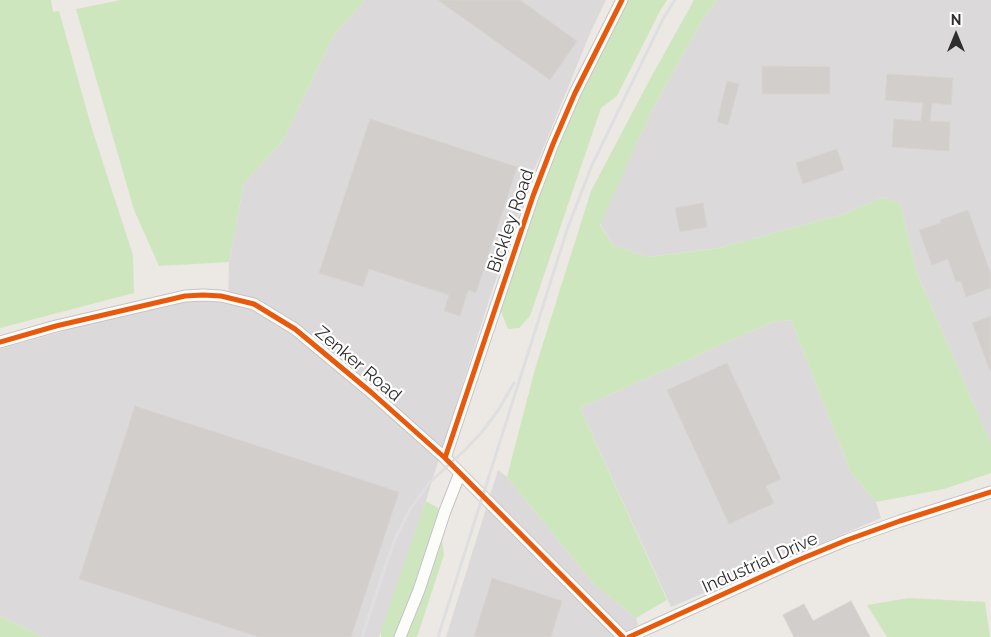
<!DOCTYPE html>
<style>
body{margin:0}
#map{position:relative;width:991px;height:637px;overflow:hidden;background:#ece8e4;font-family:Raleway,sans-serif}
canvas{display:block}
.north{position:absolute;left:931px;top:10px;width:50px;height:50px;-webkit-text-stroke:4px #fff;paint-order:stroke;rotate:0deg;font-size:14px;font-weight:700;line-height:20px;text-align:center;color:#2e2e2e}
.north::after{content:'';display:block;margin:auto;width:18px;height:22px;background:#2e2e2e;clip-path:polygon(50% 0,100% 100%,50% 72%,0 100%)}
</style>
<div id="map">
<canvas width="991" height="637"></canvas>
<div class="north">N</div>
</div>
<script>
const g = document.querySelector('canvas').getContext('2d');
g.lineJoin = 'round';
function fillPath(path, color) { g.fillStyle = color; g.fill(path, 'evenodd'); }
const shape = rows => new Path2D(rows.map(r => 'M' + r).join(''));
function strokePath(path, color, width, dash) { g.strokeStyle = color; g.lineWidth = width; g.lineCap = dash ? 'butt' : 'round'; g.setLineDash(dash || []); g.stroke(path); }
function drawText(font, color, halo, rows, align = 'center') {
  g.font = font + ' Raleway,sans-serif'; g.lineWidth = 4.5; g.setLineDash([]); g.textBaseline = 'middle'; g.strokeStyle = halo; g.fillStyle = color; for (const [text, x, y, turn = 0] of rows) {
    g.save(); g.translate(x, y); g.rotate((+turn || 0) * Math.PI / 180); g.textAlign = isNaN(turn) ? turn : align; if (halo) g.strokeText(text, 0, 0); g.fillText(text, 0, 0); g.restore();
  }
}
const industrial = shape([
 [365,0,606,0,591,31,529,183,490,297,422,513,379,637,43,637,0,616,0,349,139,310,172,302,209,300,228,303,229,262,244,183,283,141,333,36],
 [717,0,991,0,991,444,917,273,900,203,883,197,844,214,719,248,648,257,613,245,600,224,650,114,700,24],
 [791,320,850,471,876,502,881,518,671,607,580,408,772,322],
 [498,470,507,477,593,583,636,618,638,625,613,637,446,637]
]);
const green = shape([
 [0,0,51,0,53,12,59,11,92,129,133,255,134,293,0,328],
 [121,0,365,0,333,36,283,141,244,183,229,262,159,266,134,210,76,9],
 [622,0,667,0,660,11,617,96,601,108,530,316,519,328,508,329,497,302,533,196],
 [694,0,717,0,700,24,650,114,600,225,613,245,648,257,719,248,844,214,883,197,900,203,917,273,991,444,991,473,944,489,876,502,850,471,791,320,772,322,580,408,667,600,636,618,593,583,507,477,535,369,591,191,649,81],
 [426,501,438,508,444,555,417,637,381,637,381,630],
 [909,598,985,602,990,637,887,637,867,605],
 [0,616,43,637,0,637]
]);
const building = shape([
 [438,0,520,0,577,41,550,80,438,0],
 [762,66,830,67,830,94,762,94,762,66],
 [887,74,953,78,951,105,932,103,930,121,950,122,949,151,892,147,894,119,921,121,923,103,885,100,887,74],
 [727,81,739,84,728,125,717,122,727,81],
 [370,119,517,167,476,293,468,290,460,316,444,311,449,295,369,269,363,287,319,273,370,119],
 [837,149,844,170,803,184,796,163,837,149],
 [703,203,707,227,680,232,675,208,703,203],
 [968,210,991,274,991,288,966,297,961,281,956,282,948,259,932,265,919,230,941,223,940,220,968,210],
 [991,316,991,371,990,371,972,323,991,316],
 [727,363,781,479,766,486,774,503,729,524,667,390,727,363],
 [135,406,399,492,351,637,259,637,79,579,135,406],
 [492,578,562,601,551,637,474,637,492,578],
 [851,601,870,637,794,637,783,615,804,604,813,621,851,601]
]);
const minor = shape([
 [0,342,56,326,185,296,203,295,221,296,254,304,295,329,372,393,445,458,623,637],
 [445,458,533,196,553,144,575,93,622,0],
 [400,637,419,590,445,511,460,473],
 [629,637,796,561,847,540,900,521,991,492]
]);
const rail = shape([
 [362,637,386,564,396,537,409,511,429,483,466,449,482,432,499,409,514,383],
 [438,637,568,227,592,165,664,17,675,0]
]);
const cycleway = shape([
 [0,342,56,326,185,296,203,295,221,296,254,304,295,329,372,393,445,458,623,637],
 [445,458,533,196,553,144,575,93,622,0],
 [629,637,796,561,847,540,900,521,991,492]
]);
const streetNames = [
 ["Bickley Road",511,221,-71],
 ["Zenker Road",358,364,40],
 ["Industrial Drive",760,563,-24]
];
fillPath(industrial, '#dcd9db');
fillPath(green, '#cee6be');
fillPath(building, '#d1cecb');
strokePath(building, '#d7d4d0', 1);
strokePath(minor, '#c5c4c5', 13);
strokePath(minor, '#fcfcfb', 11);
strokePath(rail, '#dfdfe1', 3);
strokePath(cycleway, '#e8590c', 5);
drawText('18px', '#2e2e2e', '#fff', streetNames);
</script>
